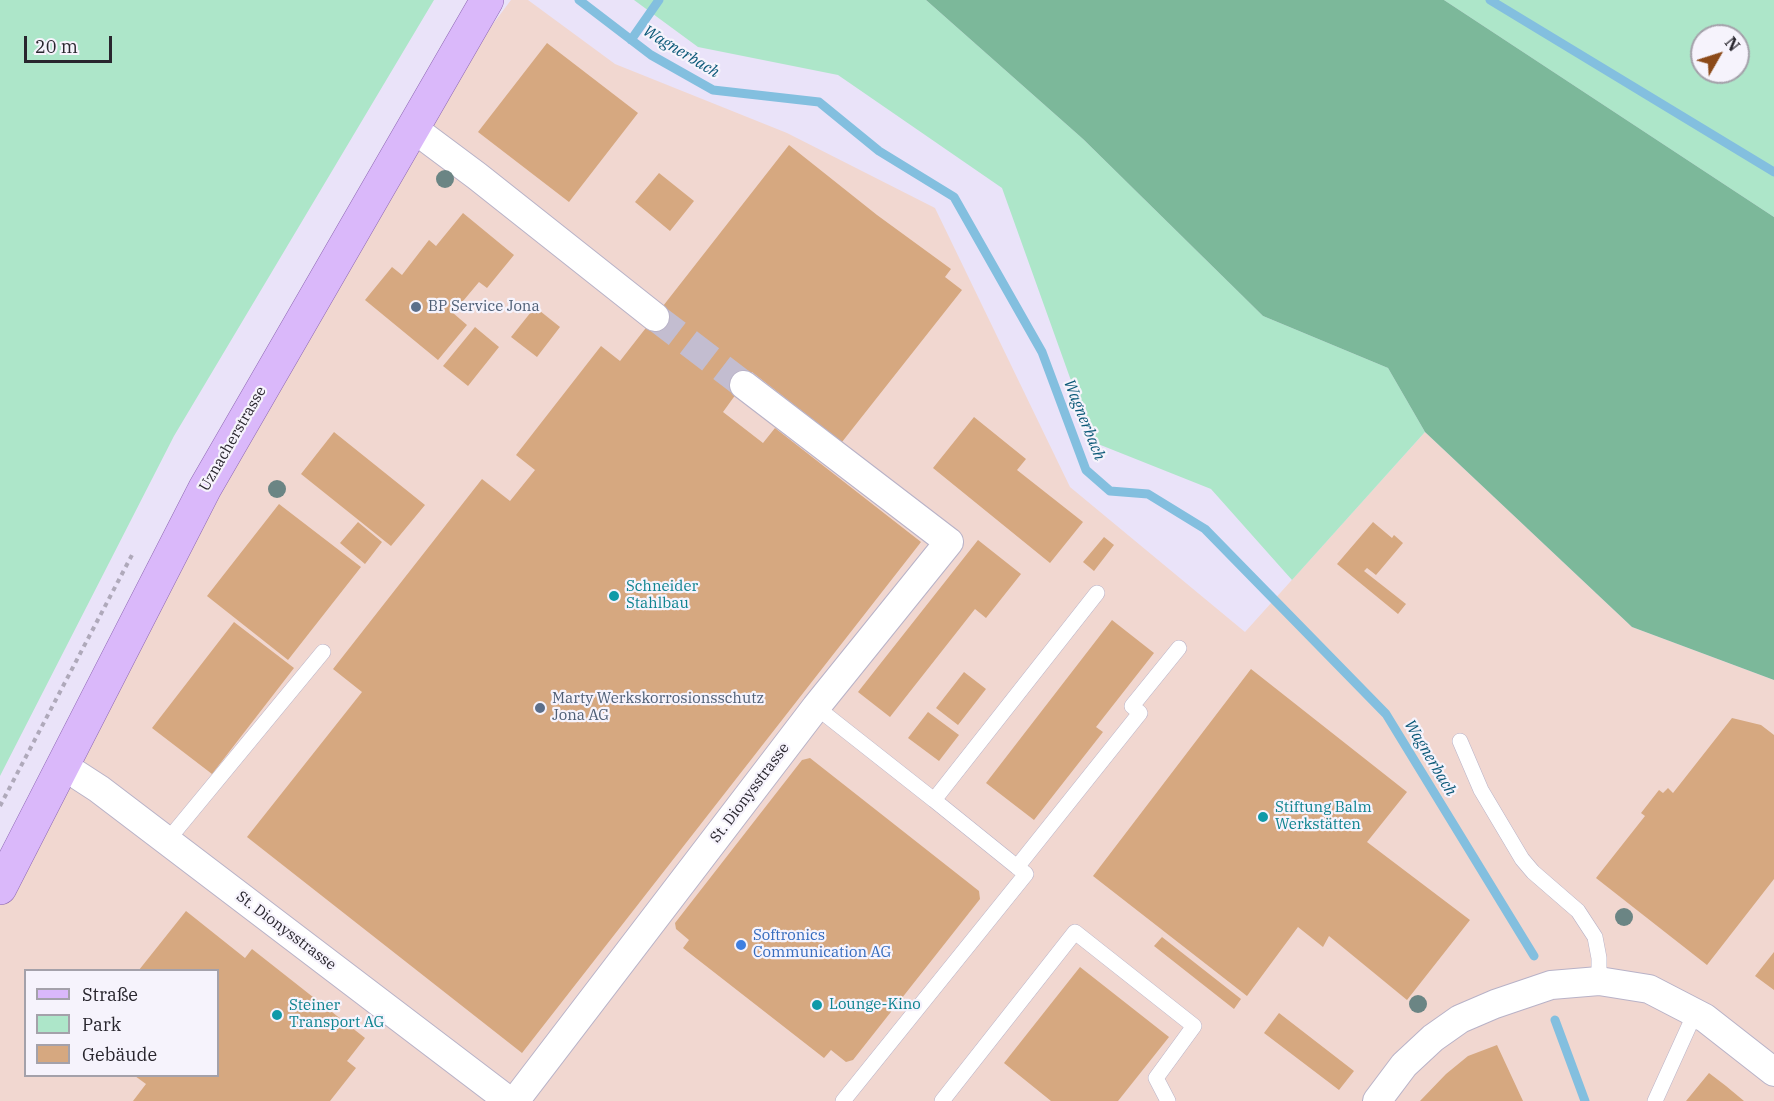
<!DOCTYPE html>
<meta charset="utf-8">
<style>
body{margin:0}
#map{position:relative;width:1774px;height:1101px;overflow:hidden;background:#eae3f9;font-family:"IBM Plex Serif",serif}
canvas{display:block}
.legend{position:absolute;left:24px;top:969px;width:195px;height:108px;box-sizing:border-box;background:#f6f3fc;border:2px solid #a4a1aa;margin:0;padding:8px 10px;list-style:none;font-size:18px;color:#29262e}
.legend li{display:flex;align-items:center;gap:12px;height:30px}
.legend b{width:30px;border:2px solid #a4a1aa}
.north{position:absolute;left:1690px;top:24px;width:60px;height:60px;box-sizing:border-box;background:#f6f3fc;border:2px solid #a4a1aa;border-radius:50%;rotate:51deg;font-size:16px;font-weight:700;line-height:24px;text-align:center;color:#29262e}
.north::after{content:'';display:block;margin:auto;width:21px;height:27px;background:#8c4a19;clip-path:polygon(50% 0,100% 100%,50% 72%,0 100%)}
.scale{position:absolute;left:24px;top:36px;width:88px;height:27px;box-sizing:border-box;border:3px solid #29262e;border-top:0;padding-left:8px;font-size:18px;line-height:21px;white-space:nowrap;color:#29262e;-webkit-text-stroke:4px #f6f3fc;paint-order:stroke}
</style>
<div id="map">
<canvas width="1774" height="1101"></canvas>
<ul class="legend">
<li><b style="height:8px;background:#dab8fa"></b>Straße</li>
<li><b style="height:16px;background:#ade6c9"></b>Park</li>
<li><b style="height:16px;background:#d6a880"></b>Gebäude</li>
</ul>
<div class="north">N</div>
<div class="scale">20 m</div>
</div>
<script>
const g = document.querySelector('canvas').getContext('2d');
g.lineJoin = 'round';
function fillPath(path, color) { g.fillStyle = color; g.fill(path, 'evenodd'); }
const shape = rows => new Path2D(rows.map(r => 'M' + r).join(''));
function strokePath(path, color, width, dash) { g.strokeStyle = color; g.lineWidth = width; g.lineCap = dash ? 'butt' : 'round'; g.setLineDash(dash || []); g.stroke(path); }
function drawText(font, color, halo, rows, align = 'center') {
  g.font = font + ' "IBM Plex Serif",serif'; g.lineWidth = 4.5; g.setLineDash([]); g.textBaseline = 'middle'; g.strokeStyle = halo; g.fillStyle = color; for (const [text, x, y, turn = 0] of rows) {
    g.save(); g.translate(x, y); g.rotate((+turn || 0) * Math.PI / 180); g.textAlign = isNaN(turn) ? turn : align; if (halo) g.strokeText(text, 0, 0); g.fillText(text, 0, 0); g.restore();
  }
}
const industrial = shape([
 [511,0,528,0,615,64,787,133,935,208,1070,487,1245,632,1425,432,1632,627,1774,680,1774,1101,0,1101,0,888,414,129],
 [26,970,218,970,218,1076,26,1076]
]);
const green = shape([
 [0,0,434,0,174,436,0,776],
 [634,0,926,0,1083,139,1263,316,1388,368,1425,432,1292,580,1211,489,1093,442,1002,188,838,75,698,47],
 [1444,0,1774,0,1774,217],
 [1702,36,1738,36,1738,72,1702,72]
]);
const forest = shape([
 [926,0,1444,0,1774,217,1774,680,1632,627,1425,432,1388,368,1263,316,1083,139]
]);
const stream = shape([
 [579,0,651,55,713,90,819,102,879,151,954,197,1042,352,1086,470,1110,491,1148,494,1205,529,1386,714,1534,956],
 [1490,0,1774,172],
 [631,40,659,0],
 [1555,1020,1585,1101]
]);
const building = shape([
 [547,43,638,113,569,202,478,132],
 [789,145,877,215,951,269,945,277,962,290,842,442,752,372,723,412,763,443,775,428,921,542,522,1053,247,837,362,692,333,669,482,479,510,501,535,470,516,455,601,346,620,361],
 [659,173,694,201,670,231,635,202],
 [463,213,514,255,487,288,479,282,453,313,467,325,438,360,365,300,392,267,402,275,429,240,436,246],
 [535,307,560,327,537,357,511,337],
 [475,327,499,347,468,386,443,366],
 [974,417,1026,459,1017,470,1083,522,1050,563,933,468],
 [334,432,425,505,391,546,301,474],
 [279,504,361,567,288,660,207,596],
 [358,522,382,542,365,564,340,543],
 [1373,522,1392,538,1394,535,1403,543,1376,575,1367,568,1364,571,1406,604,1398,614,1337,564],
 [1104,537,1114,545,1094,571,1083,562],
 [978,540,1021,574,986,618,975,609,890,717,858,692],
 [1112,620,1154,653,1096,727,1103,732,1034,820,986,783],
 [234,622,294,668,212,774,152,728],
 [1251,669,1407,792,1367,842,1470,920,1407,1000,1329,936,1323,947,1298,927,1247,996,1093,876],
 [964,672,986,689,958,725,936,708],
 [928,712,959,735,939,761,908,738],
 [1732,718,1761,725,1774,735,1774,879,1707,965,1596,878,1645,816,1641,813,1659,790,1663,793,1668,788,1673,793],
 [810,758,979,891,980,899,853,1060,846,1062,831,1050,824,1058,683,948,689,940,676,929,675,923,802,760],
 [186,911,245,958,252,949,365,1038,347,1061,356,1068,330,1101,133,1101,146,1084,135,1076,218,1076,218,970,139,970],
 [1162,937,1241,999,1234,1009,1154,946],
 [1774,952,1774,990,1755,976],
 [1080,967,1169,1037,1118,1101,1051,1101,1004,1063],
 [1279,1013,1354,1071,1339,1090,1264,1033],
 [1497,1045,1523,1101,1420,1101,1446,1074,1468,1056],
 [1709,1073,1726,1086,1744,1101,1686,1101]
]);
const streetTunnel = shape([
 [655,317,744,385]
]);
const path = shape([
 [0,806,133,553]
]);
const lane = shape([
 [816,707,934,800,1097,593],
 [1460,741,1481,790,1522,859,1533,872,1578,911,1595,937,1599,958,1599,981],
 [934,800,1017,867,1140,713,1132,706,1179,648],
 [167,841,323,652],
 [843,1101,1026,874,1017,867],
 [942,1101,1075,932,1194,1026,1156,1078,1168,1101],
 [1655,1101,1695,1013]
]);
const street = shape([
 [414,129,477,176,655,317],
 [62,765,99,789,509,1101],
 [515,1101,816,707,949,542,744,385],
 [1377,1101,1404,1065,1433,1038,1460,1019,1495,1004,1551,985,1599,981,1649,989,1705,1018,1774,1072]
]);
const primary = shape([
 [0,888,205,488,487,0]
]);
const trees = [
 [445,179],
 [277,489],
 [1624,917],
 [1418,1004]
];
const markers = [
 [416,307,6,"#5c6f8a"],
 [614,596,6,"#0f9aa8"],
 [540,708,6,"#5c6f8a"],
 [1263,817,6,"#0f9aa8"],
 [741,945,6,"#3f7fe0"],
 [817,1005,6,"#0f9aa8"],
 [277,1015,6,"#0f9aa8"]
];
const serviceNames = [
 ["BP Service Jona",428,307],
 ["Marty Werkskorrosionsschutz",552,699],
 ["Jona AG",552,716]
];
const streetNames = [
 ["Uznacherstrasse",233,439,-60],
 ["St. Dionysstrasse",750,793,-53],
 ["St. Dionysstrasse",286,931,37]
];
const cultureNames = [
 ["Schneider",626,587],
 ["Stahlbau",626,604],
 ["Stiftung Balm",1275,808],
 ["Werkstätten",1275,825],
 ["Lounge-Kino",829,1005],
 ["Steiner",289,1006],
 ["Transport AG",289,1023]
];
const shopNames = [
 ["Softronics",753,936],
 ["Communication AG",753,953]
];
const waterNames = [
 ["Wagnerbach",681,52,31],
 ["Wagnerbach",1084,420,68],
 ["Wagnerbach",1430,758,59]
];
fillPath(industrial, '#f1d7d0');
fillPath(green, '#ade6c9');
fillPath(forest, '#7cb89a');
strokePath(stream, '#83bfdf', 9);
fillPath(building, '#d6a880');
strokePath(streetTunnel, '#c3bdd0', 28, [28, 14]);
strokePath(lane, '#b8b2c7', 16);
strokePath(street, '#b8b2c7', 30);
strokePath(primary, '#8c66b1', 34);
strokePath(path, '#afa9ba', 4, [4.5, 4.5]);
strokePath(lane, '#fff', 15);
strokePath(street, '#fff', 28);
strokePath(primary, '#dab8fa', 33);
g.fillStyle = '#6b8584';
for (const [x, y] of trees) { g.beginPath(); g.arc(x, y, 9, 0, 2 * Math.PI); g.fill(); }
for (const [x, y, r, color] of markers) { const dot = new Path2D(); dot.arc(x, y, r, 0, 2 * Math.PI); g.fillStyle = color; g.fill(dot); strokePath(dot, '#f6f3fc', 2); }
drawText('15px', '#4e5e75', '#f6f3fc', serviceNames, 'left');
drawText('15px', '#29262e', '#f6f3fc', streetNames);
drawText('15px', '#0d838f', '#f6f3fc', cultureNames, 'left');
drawText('15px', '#366cbe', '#f6f3fc', shopNames, 'left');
drawText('italic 16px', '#0c5978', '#f6f3fc', waterNames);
</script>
